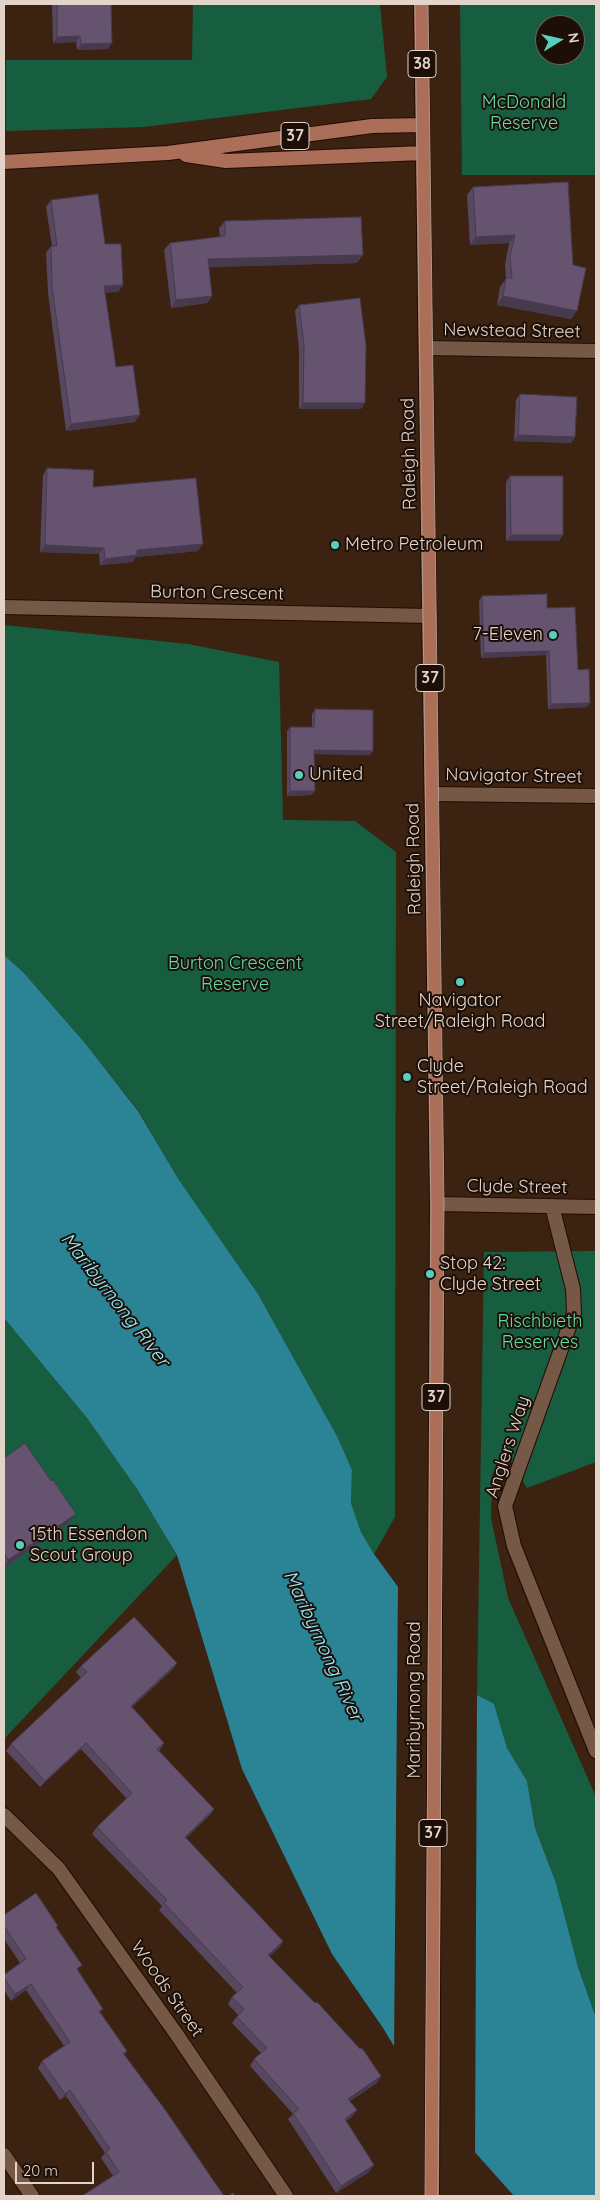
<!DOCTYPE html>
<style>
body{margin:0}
#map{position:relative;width:600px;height:2200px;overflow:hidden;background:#3c2311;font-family:Quicksand,sans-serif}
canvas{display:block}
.frame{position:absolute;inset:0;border:5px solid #e4d3c8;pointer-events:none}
.north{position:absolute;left:535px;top:15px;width:50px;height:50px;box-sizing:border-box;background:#1b0f08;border:1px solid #6b5d55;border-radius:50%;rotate:81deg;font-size:14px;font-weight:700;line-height:20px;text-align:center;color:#e4d3c8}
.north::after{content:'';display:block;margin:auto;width:18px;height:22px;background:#5acebe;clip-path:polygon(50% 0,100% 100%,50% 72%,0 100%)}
.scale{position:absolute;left:15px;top:2162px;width:79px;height:22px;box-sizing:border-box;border:2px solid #e4d3c8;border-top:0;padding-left:6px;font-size:15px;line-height:18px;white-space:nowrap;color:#e4d3c8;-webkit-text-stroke:4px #1b0f08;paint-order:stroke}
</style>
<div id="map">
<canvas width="600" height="2200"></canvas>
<div class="frame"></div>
<div class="north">N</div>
<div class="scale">20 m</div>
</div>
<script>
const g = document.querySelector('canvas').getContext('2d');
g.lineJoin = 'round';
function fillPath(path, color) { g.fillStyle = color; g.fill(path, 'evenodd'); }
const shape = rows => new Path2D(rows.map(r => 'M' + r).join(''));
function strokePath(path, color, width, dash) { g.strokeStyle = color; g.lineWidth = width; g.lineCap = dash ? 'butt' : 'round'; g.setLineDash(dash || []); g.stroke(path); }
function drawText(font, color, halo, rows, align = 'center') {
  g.font = font + ' Quicksand,sans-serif'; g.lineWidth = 4; g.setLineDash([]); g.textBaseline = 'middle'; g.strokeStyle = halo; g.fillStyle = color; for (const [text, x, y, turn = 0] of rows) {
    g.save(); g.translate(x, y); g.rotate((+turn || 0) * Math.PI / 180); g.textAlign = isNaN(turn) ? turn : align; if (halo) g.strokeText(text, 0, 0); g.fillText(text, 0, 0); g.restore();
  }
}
const green = shape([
 [193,4,380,4,387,77,371,99,143,127,6,131,6,60,192,60],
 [460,4,596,4,596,175,462,175],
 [545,25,575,25,575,55,545,55],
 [4,625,188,644,279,662,283,820,355,821,396,852,395,1517,374,1554,361,1532,351,1503,352,1470,337,1436,258,1294,179,1180,138,1110,85,1043,23,972,4,955],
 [596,1251,596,1462,527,1488,504,1449,492,1475,491,1518,508,1598,596,1797,596,2018,578,1967,556,1883,535,1828,527,1781,507,1748,494,1705,477,1695,484,1252],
 [4,1318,87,1418,137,1489,177,1555,4,1739]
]);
const water = shape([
 [4,955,23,972,85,1043,138,1111,179,1180,258,1294,337,1436,352,1470,351,1503,361,1532,374,1554,477,1695,494,1704,507,1748,527,1781,535,1828,556,1883,578,1967,596,2018,596,2196,514,2196,423,2094,383,2028,332,1954,242,1769,177,1555,137,1489,87,1418,4,1318]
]);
const pier = shape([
 [398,1583,477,1691,475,2158,421,2095,394,2051]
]);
const minor = shape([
 [427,348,596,351],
 [4,607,430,616],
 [432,794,596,796],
 [437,1204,596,1207],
 [552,1206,573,1289,574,1313,505,1506,514,1546,596,1751],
 [4,1815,59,1869,177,2035,286,2196],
 [4,2155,32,2196]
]);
const primary = shape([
 [421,4,437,1204,432,2196],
 [186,155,226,161,423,153],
 [4,162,168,153,372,126,422,125]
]);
const tram = shape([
 [415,4,431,1214,425,2196],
 [428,4,444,1204,438,2196]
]);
const wall = shape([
 [52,4,111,4,108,49,77,50,76,42,53,43],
 [568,182,571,319,497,305,500,287,506,279,505,265,509,243,470,245,467,195,473,187],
 [51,200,105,244,118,292,105,292,116,367,135,422,66,431,48,293,46,253,51,246,52,246,46,207],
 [225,221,357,263,209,267,212,296,207,303,171,308,164,250,170,243,220,237,219,228],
 [299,305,361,409,299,409,299,349,295,311],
 [520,394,575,437,571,443,514,441,516,400],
 [47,468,93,487,198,551,136,557,132,562,100,565,99,554,40,552,43,475],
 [510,476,559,541,506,541,506,482],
 [482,596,547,608,578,670,590,703,587,707,548,709,546,655,481,658,479,601],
 [315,709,370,755,314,754,312,795,287,796,287,731,290,727,312,727,312,714],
 [4,1458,70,1522,4,1568],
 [177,1663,172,1670,132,1707,164,1743,159,1751,214,1809,210,1815,186,1838,283,1941,279,1948,269,1956,381,2076,377,2083,350,2101,352,2117,346,2121,369,2172,336,2193,288,2119,293,2114,250,2066,254,2059,261,2053,232,2023,238,2015,228,2004,232,1997,237,1993,159,1910,162,1906,92,1834,97,1827,127,1799,81,1749,40,1787,6,1751,11,1744,81,1678,76,1672,81,1666],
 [4,1915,58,1926,56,1928,78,1970,103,2009,100,2012,127,2051,124,2055,224,2196,113,2176,101,2158,105,2153,66,2096,60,2100,38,2068,42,2061,64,2046,26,1990,11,2001,4,1990,4,1975,20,1963,4,1939]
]);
const shadedWall = shape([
 [80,36,76,42,53,43,57,37],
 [112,43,108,49,77,50,81,44],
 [515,235,509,243,470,245,476,237],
 [363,255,357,263,203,267,208,259],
 [123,285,118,292,100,293,104,286],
 [212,296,207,303,171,308,176,300],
 [503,296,577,311,571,319,497,305],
 [303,403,365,403,361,409,299,409],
 [140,415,135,422,66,431,71,424],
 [518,435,575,437,571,443,514,441],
 [511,535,563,535,559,541,506,541],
 [203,544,198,551,136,557,132,562,100,565,105,559,137,550],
 [45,545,104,548,99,554,40,552],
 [549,651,546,655,481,658,484,653],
 [590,703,587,707,548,709,551,704],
 [314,750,373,751,370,755,311,754],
 [290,791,315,791,312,795,287,796],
 [76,1514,70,1522,4,1568,8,1560],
 [177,1663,172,1670,126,1713,131,1706],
 [86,1743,81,1749,40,1787,45,1781],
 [214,1809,210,1815,180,1843,185,1837],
 [283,1941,279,1948,263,1962,268,1955],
 [31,1984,26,1990,11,2001,15,1994],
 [381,2076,377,2083,344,2105,348,2099],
 [70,2090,66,2096,60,2100,65,2094],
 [357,2110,352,2117,340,2125,345,2119],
 [374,2165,369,2172,336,2193,341,2186]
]);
const building = shape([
 [57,4,111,4,112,43,81,44,80,36,57,37,57,4],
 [568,182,573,265,586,268,577,311,503,296,506,278,512,278,510,256,515,235,476,237,473,187,568,182],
 [98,194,105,244,121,244,123,285,104,286,116,367,133,365,140,415,71,424,52,286,51,246,57,246,51,200,98,194],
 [361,217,363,255,208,259,212,296,176,300,170,243,225,236,225,221,361,217],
 [360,298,366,346,365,403,303,403,304,344,299,305,360,298],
 [520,394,577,397,575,437,518,435,520,394],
 [47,468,94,470,93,487,196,478,203,544,137,550,137,555,105,559,104,548,45,545,47,468],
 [510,476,563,476,563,535,511,535,510,476],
 [547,594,547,608,575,607,578,670,589,669,590,703,551,704,549,651,484,653,482,596,547,594],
 [315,709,373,710,373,751,314,750,315,791,290,791,290,727,314,727,315,709],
 [25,1443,51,1481,53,1480,76,1514,8,1560,4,1553,4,1458,25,1443],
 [134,1617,177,1663,131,1706,164,1743,157,1749,214,1809,185,1837,283,1941,268,1955,315,2003,317,2002,360,2049,362,2048,381,2076,348,2099,357,2110,345,2119,374,2165,341,2186,293,2113,299,2109,254,2059,267,2048,237,2017,244,2009,232,1997,243,1987,164,1903,167,1900,97,1827,132,1793,86,1743,45,1781,11,1744,87,1672,81,1666,134,1617],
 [36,1893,58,1926,56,1927,82,1965,77,1969,103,2009,99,2011,127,2051,123,2053,166,2111,224,2196,82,2196,119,2172,106,2152,110,2149,70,2090,65,2094,42,2061,70,2042,31,1984,15,1994,4,1977,4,1975,26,1959,4,1926,4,1915,36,1893],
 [233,2193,235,2196,228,2196,233,2193]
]);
const markers = [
 [335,545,5,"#5acebe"],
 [553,635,5,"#5acebe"],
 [299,775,5,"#5acebe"],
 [460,982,5,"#5acebe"],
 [407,1077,5,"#5acebe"],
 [430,1274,5,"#5acebe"],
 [20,1545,5,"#5acebe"]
];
const shields = [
 [422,64,28],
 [295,136,28],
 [430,678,28],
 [436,1397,28],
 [433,1833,28]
];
const shieldNames = [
 ["38",422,64],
 ["37",295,136],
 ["37",430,678],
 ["37",436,1397],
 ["37",433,1833]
];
const parkNames = [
 ["McDonald",524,103],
 ["Reserve",524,124],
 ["Burton Crescent",235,964],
 ["Reserve",235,985],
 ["Rischbieth",540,1322],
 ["Reserves",540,1343]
];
const streetNames = [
 ["Newstead Street",512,331,1],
 ["Raleigh Road",409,454,-91],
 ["Burton Crescent",217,593,1],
 ["Navigator Street",514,776,1],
 ["Raleigh Road",414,859,-91],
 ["Clyde Street",517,1187,1],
 ["Anglers Way",508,1447,-72],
 ["Maribyrnong Road",415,1700,-90],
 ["Woods Street",167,1989,55]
];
const poiNames = [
 ["Metro Petroleum",345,545],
 ["7-Eleven",543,635,"right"],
 ["United",309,775],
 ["Navigator",460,1001,"center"],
 ["Street/Raleigh Road",460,1022,"center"],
 ["Clyde",417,1067],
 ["Street/Raleigh Road",417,1088],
 ["Stop 42:",440,1264],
 ["Clyde Street",440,1285],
 ["15th Essendon",30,1535],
 ["Scout Group",30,1556]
];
const waterNames = [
 ["Maribyrnong River",115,1300,52],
 ["Maribyrnong River",323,1646,65]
];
fillPath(green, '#175e41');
fillPath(water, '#2a8495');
fillPath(pier, '#3c2311');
strokePath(minor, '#220b00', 16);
strokePath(primary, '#220b00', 16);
strokePath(minor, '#755845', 14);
strokePath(primary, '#ab6e58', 14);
strokePath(tram, '#ac998b', 1);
fillPath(wall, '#57475f');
fillPath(shadedWall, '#473a4e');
fillPath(building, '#65536f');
strokePath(building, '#473a4e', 1);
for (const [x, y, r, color] of markers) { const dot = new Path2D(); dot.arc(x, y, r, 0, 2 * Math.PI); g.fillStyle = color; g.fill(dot); strokePath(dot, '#1b0f08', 2); }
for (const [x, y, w] of shields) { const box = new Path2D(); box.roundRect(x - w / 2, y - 13.5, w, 27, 4); g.fillStyle = '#1b0f08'; g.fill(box); strokePath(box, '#e4d3c8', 1); }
drawText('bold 16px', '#e4d3c8', null, shieldNames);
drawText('18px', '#60dda6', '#1b0f08', parkNames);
drawText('18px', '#e4d3c8', '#1b0f08', streetNames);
drawText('18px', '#e4d3c8', '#1b0f08', poiNames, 'left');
drawText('italic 19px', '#9becfe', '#1b0f08', waterNames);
</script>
